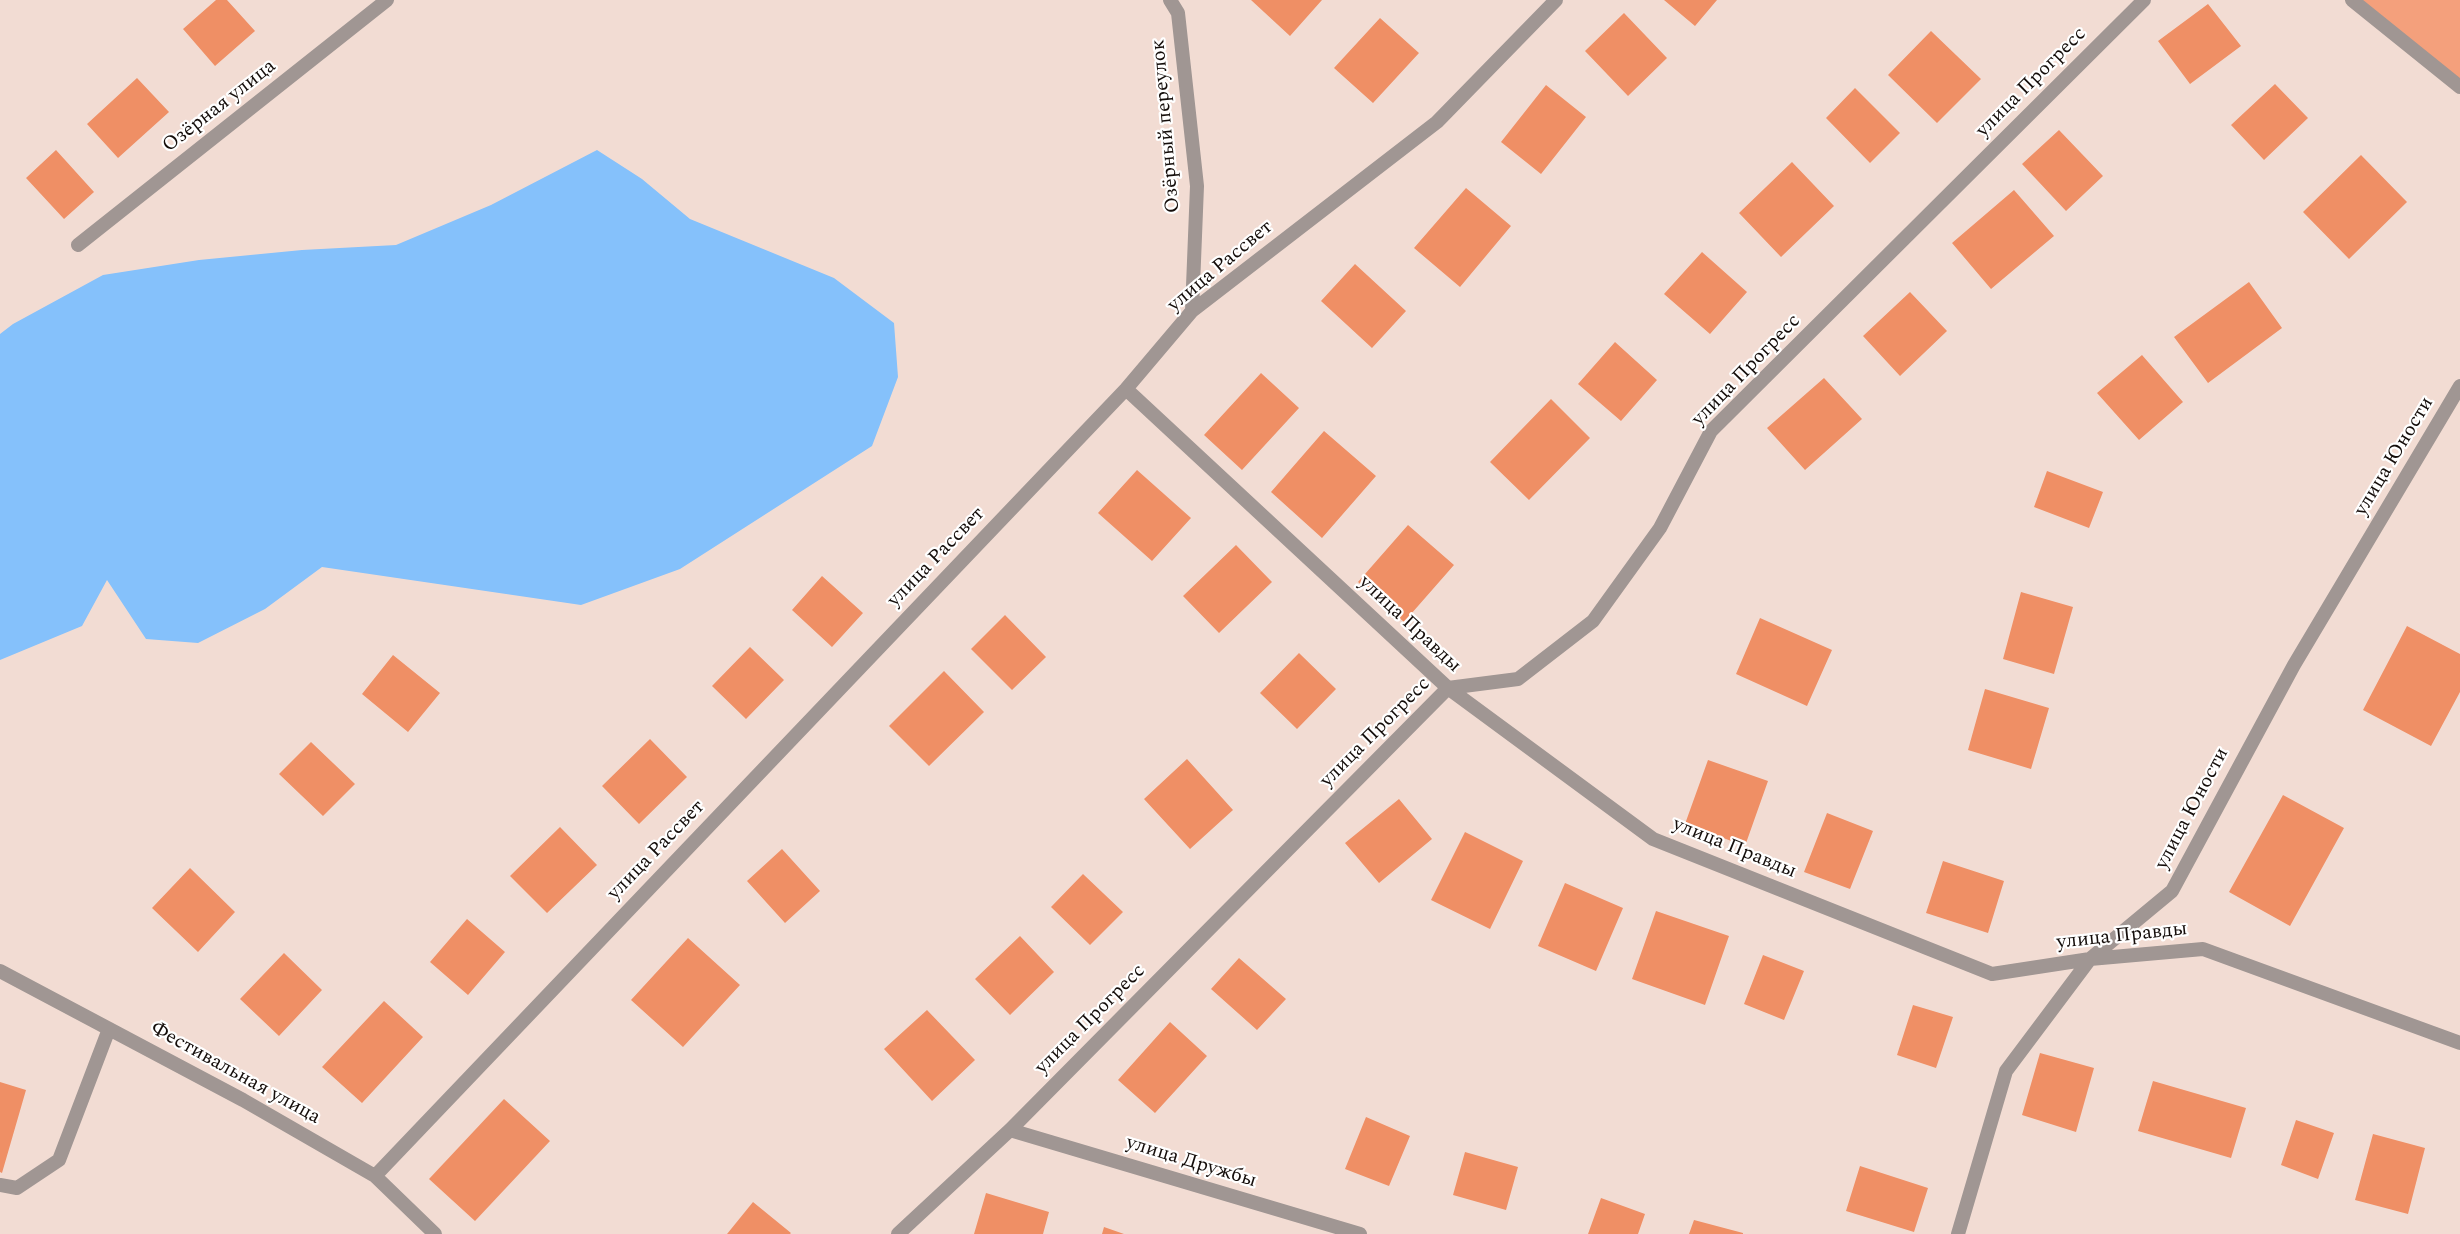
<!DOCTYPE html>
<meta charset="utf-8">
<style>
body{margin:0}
canvas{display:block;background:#f2dcd3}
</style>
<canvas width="2460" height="1234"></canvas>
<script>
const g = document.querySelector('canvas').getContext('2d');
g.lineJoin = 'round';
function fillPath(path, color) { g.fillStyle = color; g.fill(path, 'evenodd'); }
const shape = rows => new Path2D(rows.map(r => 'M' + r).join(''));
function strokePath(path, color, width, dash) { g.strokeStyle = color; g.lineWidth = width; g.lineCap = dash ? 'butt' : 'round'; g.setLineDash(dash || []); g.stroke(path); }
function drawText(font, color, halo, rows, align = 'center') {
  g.font = font + ' Spectral,serif'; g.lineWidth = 4.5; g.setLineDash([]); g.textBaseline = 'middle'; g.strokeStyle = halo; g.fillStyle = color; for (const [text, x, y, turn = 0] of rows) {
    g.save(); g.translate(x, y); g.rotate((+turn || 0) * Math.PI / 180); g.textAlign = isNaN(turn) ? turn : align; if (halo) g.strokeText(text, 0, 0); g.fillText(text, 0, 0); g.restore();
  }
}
const green = shape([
 [2352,0,2460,0,2460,87]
]);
const water = shape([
 [597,150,642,179,690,219,834,278,894,323,898,377,872,446,680,569,581,605,322,567,265,609,198,643,146,639,107,580,82,626,0,660,0,334,13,324,103,275,199,260,302,250,396,245,491,205]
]);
const building = shape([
 [216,0,227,0,255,31,215,66,183,29],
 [1251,0,1322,0,1290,36],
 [1664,0,1717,0,1695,26],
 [2208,4,2241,46,2190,84,2158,41],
 [1624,13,1667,58,1628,96,1585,51],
 [1380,18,1419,53,1373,103,1334,68],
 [1931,31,1981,79,1937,123,1888,75],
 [137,78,169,112,118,158,87,124],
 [2275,84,2308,118,2264,160,2231,125],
 [1546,85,1586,117,1541,174,1501,142],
 [1855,88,1900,133,1870,163,1826,118],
 [2059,130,2103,176,2066,211,2022,164],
 [56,150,94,192,64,219,26,178],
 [2361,155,2407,202,2349,259,2303,212],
 [1792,162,1834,206,1781,257,1739,213],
 [1466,188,1511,226,1460,287,1414,248],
 [2014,190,2054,236,1991,289,1952,243],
 [1702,252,1747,292,1710,334,1664,294],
 [1355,264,1406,311,1372,348,1321,301],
 [2249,282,2282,328,2208,383,2174,337],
 [1910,292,1947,331,1900,376,1863,336],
 [1615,342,1657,380,1621,421,1578,384],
 [2142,355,2183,402,2139,440,2097,393],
 [1261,373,1299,408,1242,470,1204,435],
 [1824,378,1862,419,1805,470,1767,428],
 [1551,399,1590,438,1529,500,1490,462],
 [1324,431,1376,476,1322,538,1271,492],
 [1137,470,1191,518,1152,561,1098,513],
 [2047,471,2103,492,2089,528,2034,507],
 [1408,525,1454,565,1404,622,1358,582],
 [1236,545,1272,582,1219,633,1183,596],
 [822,576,863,613,832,647,792,610],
 [2021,592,2073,607,2054,674,2003,659],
 [1005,615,1046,657,1012,690,971,649],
 [1760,618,1832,650,1807,706,1736,674],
 [2407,626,2460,654,2460,692,2431,746,2363,710],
 [750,647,784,680,746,719,712,686],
 [1299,653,1336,689,1297,729,1260,693],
 [393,655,440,693,408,732,362,694],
 [944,671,984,712,929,766,889,726],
 [1985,689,2049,708,2031,769,1968,750],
 [650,739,687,777,639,824,602,786],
 [311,742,355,784,323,816,279,774],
 [1187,759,1233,810,1190,849,1144,799],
 [1708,760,1768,781,1745,846,1685,824],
 [2283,795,2344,828,2290,926,2229,892],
 [1399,799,1432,839,1379,883,1345,843],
 [1827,813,1873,831,1850,889,1804,872],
 [560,827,597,865,547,913,510,876],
 [1465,832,1523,861,1490,929,1431,900],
 [782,849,820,891,785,923,747,881],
 [1943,861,2004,881,1988,933,1926,913],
 [190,868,235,912,198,952,152,908],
 [1083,874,1123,912,1090,945,1051,907],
 [1565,883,1623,908,1596,971,1538,946],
 [1656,911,1729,936,1705,1005,1632,979],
 [467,919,505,952,468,995,430,962],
 [1020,936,1054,972,1010,1015,975,979],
 [688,938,740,985,683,1047,631,1000],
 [284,953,322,990,279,1036,240,999],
 [1763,955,1804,971,1784,1020,1744,1004],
 [1239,958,1286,999,1257,1030,1211,989],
 [384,1001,423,1037,362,1103,322,1067],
 [1913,1005,1953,1017,1936,1068,1897,1055],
 [927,1010,975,1060,932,1101,884,1049],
 [1170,1022,1207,1056,1155,1113,1118,1080],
 [2040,1053,2094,1068,2076,1132,2022,1115],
 [2153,1081,2246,1108,2231,1158,2138,1131],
 [0,1082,26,1090,2,1173,0,1172],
 [504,1099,550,1141,475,1221,429,1179],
 [1366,1117,1410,1136,1389,1186,1345,1169],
 [2296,1120,2334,1133,2318,1179,2281,1165],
 [2373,1134,2425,1148,2408,1214,2355,1200],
 [1465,1152,1518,1167,1506,1210,1453,1195],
 [1860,1166,1928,1188,1914,1232,1846,1211],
 [986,1193,1049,1212,1043,1234,974,1234],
 [1601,1198,1645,1214,1638,1234,1588,1234],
 [753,1202,791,1233,790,1234,727,1234],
 [1694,1220,1743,1233,1743,1234,1689,1234],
 [1104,1227,1124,1234,1102,1234]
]);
const minor = shape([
 [1170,0,1178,13,1197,186,1192,311],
 [2352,0,2460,87],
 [78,245,387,0],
 [1126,389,1448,688,1653,839,1992,974,2090,959,2203,949,2460,1043],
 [0,971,243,1100,375,1176,435,1234],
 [1010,1130,1360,1234],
 [375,1176,1126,389,1192,311,1437,122,1556,0],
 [0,1185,17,1188,59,1160,109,1029],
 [898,1234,1010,1130,1448,688,1518,679,1593,621,1660,528,1711,431,2144,0],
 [1958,1234,2006,1071,2090,959,2172,891,2294,665,2460,386]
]);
const streetNames = [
 ["улица Прогресс",2032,83,-45],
 ["Озёрная улица",220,107,-38],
 ["Озёрный переулок",1167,126,-95],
 ["улица Рассвет",1221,267,-40],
 ["улица Прогресс",1747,371,-46],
 ["улица Юности",2395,457,-59],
 ["улица Рассвет",937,558,-46],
 ["улица Правды",1409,625,43],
 ["улица Прогресс",1376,733,-45],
 ["улица Юности",2193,809,-62],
 ["улица Правды",1734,849,22],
 ["улица Рассвет",657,851,-46],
 ["улица Правды",2122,937,-6],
 ["улица Прогресс",1091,1020,-45],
 ["Фестивальная улица",235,1074,29],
 ["улица Дружбы",1191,1163,17]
];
fillPath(green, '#f4a07c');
fillPath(water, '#85c1fb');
fillPath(building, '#ef8f65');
strokePath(minor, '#a09693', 14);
drawText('20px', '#140d0a', '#fff', streetNames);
</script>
